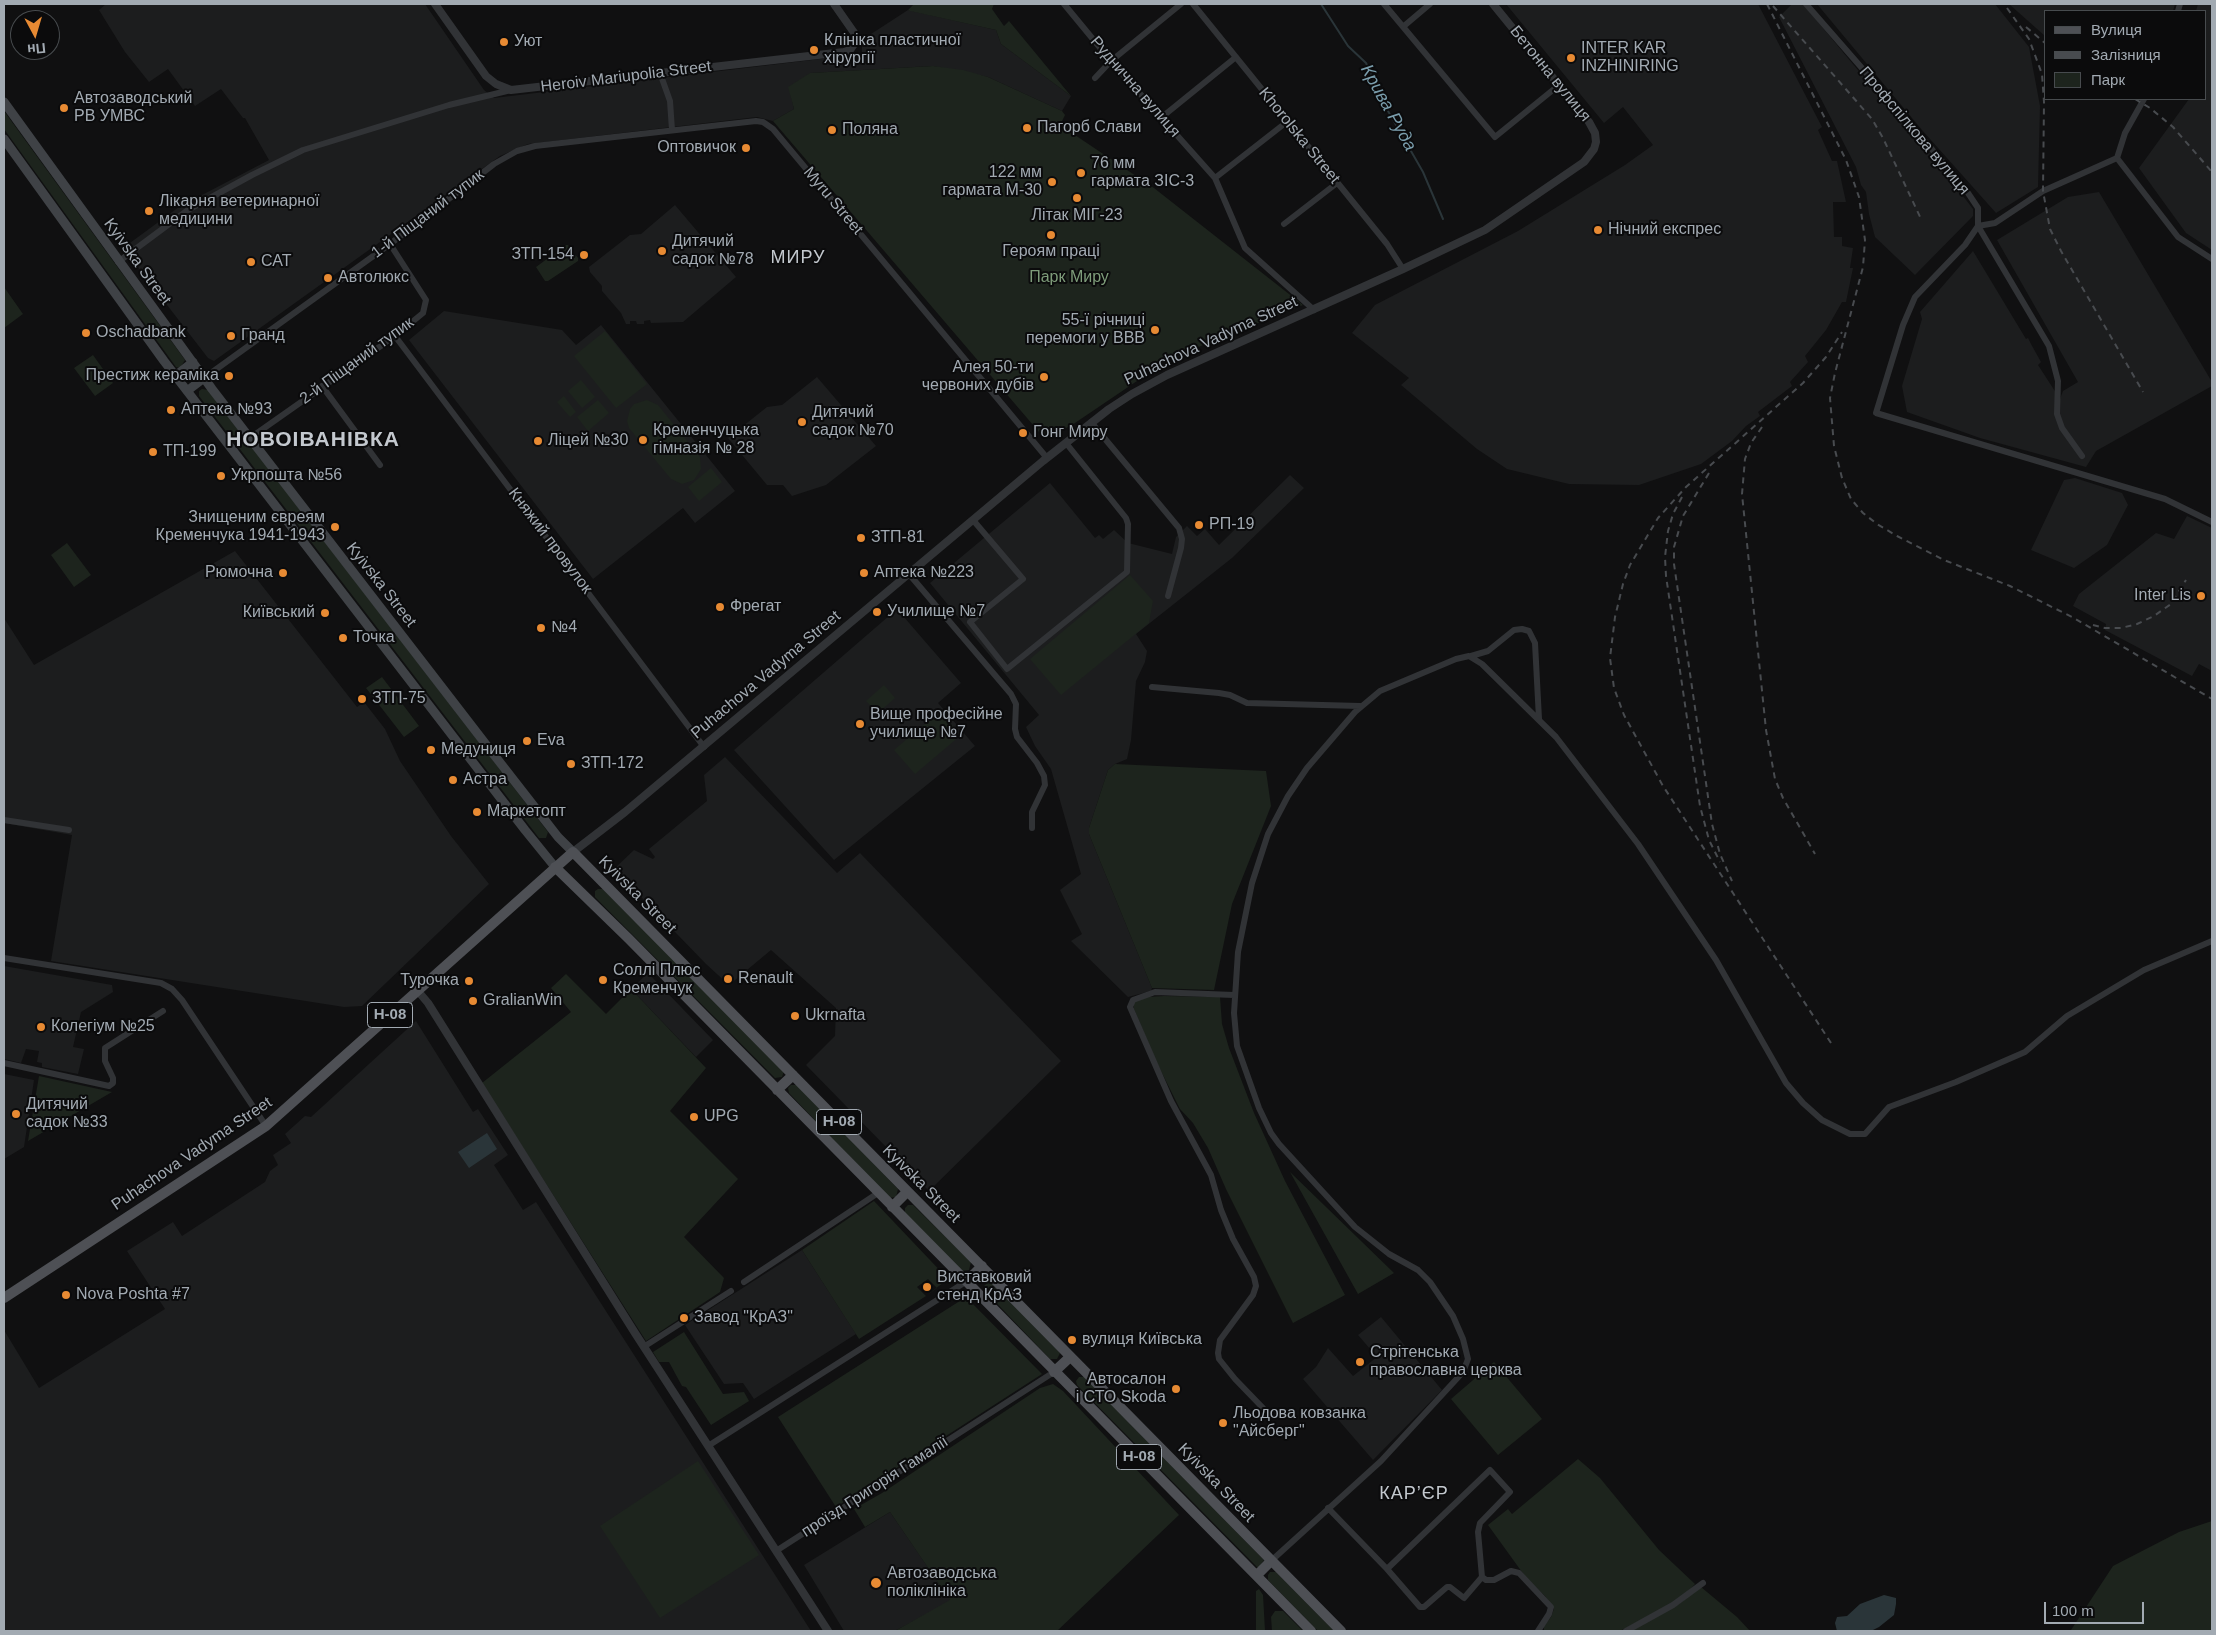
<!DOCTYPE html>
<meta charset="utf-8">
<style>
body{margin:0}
#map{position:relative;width:2216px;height:1635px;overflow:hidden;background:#101011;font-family:Arial,sans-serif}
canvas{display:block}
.frame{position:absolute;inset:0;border:5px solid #a2aab2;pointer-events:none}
.legend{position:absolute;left:2044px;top:10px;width:162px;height:90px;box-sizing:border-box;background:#0b0b0c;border:1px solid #474b4e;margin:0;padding:6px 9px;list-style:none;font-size:15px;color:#a2aab2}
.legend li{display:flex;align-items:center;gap:10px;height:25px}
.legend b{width:25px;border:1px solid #474b4e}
.north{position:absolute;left:10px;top:10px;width:50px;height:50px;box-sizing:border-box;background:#0b0b0c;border:1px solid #474b4e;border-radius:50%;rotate:174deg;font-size:14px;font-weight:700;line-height:20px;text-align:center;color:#a2aab2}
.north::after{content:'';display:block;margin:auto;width:18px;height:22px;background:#e78a33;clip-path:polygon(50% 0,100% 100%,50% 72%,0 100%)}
.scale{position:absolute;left:2044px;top:1602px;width:100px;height:22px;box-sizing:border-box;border:2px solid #a2aab2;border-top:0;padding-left:6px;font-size:15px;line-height:18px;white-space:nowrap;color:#a2aab2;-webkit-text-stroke:4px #0b0b0c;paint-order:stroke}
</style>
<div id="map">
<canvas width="2216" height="1635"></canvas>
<div class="frame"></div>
<ul class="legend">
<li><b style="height:6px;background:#4e5055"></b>Вулиця</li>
<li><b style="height:6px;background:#484b4f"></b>Залізниця</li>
<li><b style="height:14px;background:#1d241d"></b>Парк</li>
</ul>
<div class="north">Пн</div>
<div class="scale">100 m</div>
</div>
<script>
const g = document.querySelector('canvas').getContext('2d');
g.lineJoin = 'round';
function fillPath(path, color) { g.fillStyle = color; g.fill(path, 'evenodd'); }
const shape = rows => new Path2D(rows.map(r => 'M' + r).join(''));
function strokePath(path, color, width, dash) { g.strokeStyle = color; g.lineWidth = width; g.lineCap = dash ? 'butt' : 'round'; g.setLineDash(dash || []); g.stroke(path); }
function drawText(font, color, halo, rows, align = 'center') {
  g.font = font + ' Arial,sans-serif'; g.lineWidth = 4; g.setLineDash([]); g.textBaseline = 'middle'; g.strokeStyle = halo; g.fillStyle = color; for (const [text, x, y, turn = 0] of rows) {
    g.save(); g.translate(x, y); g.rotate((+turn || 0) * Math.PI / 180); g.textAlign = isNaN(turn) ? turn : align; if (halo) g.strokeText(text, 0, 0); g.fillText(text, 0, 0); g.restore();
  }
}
const built = shape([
 [106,4,425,4,484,90,494,98,862,54,862,36,871,34,908,10,996,30,1001,44,1071,96,1062,111,988,77,933,66,811,73,789,87,794,109,773,121,757,117,528,144,500,156,214,361,208,358,123,248,179,207,269,160,245,118,243,118,221,89,195,106,168,69,149,82,125,52,99,10],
 [1506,4,1758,4,1822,127,1818,130,1832,161,1837,161,1846,202,1833,202,1834,237,1842,237,1842,246,1853,248,1850,268,1853,268,1846,302,1842,302,1826,330,1805,356,1808,362,1790,382,1792,386,1758,412,1760,416,1746,426,1732,441,1701,464,1639,485,1569,484,1507,469,1477,449,1401,385,1409,378,1352,333,1375,305,1518,231,1625,165,1653,145,1623,107,1604,123],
 [1792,4,1803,4,1921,146,1929,152,1973,209,1973,216,1915,275,1875,237,1869,214,1866,192,1861,185,1856,167,1779,17],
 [1817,4,1995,4,2029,47,2040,106,2038,187,1996,213,1922,130],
 [2009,4,2008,4,2175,4,2173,11,2045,11,2045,36],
 [2198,4,2212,4,2212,250,2186,233,2139,168,2189,99,2205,99,2205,11,2196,11],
 [2099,192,2212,382,2212,386,2096,451,2086,467,1980,438,1907,412,1902,386,1922,319,1920,312,1973,251,2026,339,2028,338,2031,344,2041,362,2038,365,2060,399,2063,391,2078,382,1997,240,2068,197],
 [675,205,736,277,683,322,651,323,650,320,644,321,644,324,637,324,636,321,630,321,630,324,626,324,621,313,602,291,602,286,590,272,589,267,630,235,641,234],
 [444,311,562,330,576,345,601,325,735,491,695,523,683,508,593,579,409,340],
 [817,377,876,446,826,485,792,496,783,485,767,485,728,438,767,407,782,405],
 [1290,475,1304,488,1232,558,1136,634,1147,651,1145,662,1136,681,1131,740,1127,759,1115,764,1108,770,1089,828,1089,834,1152,988,1151,991,1128,997,1071,941,1082,934,1060,890,1081,874,1051,769,1035,746,1026,727,1039,715,930,583,1050,483,1095,538,1099,535,1103,539,1114,530,1128,543,1172,554,1176,537,1187,526,1197,536,1205,529,1219,545],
 [2075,478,2122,493,2128,505,2107,545,2074,568,2031,550,2064,480],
 [2187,516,2212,528,2212,671,2199,664,2192,676,2105,630,2106,624,2073,606,2079,594,2156,533,2174,539],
 [235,551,357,707,364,702,385,729,400,761,451,836,489,884,362,1006,344,1007,51,961,72,835,4,823,4,618,34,665],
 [897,609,961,683,938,703,975,746,834,860,734,750],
 [725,757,837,873,860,853,1061,1061,929,1191,806,1065,835,1036,836,1008,771,950,729,985,706,964,614,869,634,850,653,859,655,857,649,849,707,801,704,775],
 [4,966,112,985,113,992,81,1012,73,1047,84,1049,78,1074,42,1067,42,1063,37,1062,39,1051,26,1049,21,1063,4,1059],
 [648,973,713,1040,696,1057,631,989],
 [416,1021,473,1112,478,1109,508,1155,494,1165,523,1210,536,1202,811,1631,4,1631,4,1330,39,1388,165,1309,127,1251,173,1222,182,1236,265,1182,270,1171,278,1165,273,1155,291,1143,285,1134,305,1116,311,1117],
 [4,1074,34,1080,24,1147,4,1159],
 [802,1250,856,1334,754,1399,743,1383,724,1384,685,1325],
 [1381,1317,1442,1390,1373,1460,1303,1379,1316,1367,1328,1348,1353,1376,1377,1357,1358,1335],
 [890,1512,951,1601,895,1631,844,1631,804,1565]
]);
const green = shape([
 [914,4,994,4,992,9,1004,26,1009,21,1071,96,1001,44,996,30,910,11,908,10],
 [933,66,963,70,988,77,1062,111,1065,115,1060,125,1154,188,1303,305,1171,358,1072,425,1045,439,773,121,794,109,788,87,810,73],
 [4,111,185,360,180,368,176,367,4,129],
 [566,245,568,245,578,258,578,261,548,281,545,281,536,267],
 [4,287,23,314,4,328],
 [605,331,647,384,616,408,574,356],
 [93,355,113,383,95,396,74,368],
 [581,380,595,397,582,408,568,391],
 [202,389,208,390,548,832,546,838,539,838,199,396,199,391],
 [564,396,576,412,570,417,557,402],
 [598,400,609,413,588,431,577,417],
 [647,400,658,405,700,457,701,469,694,480,682,484,671,479,629,428,627,421,630,409,634,404],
 [711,468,722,482,699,501,688,487],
 [67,543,91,575,74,587,51,555],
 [1130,575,1153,601,1149,623,1061,695,1030,659],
 [382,677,419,726,404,737,366,688],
 [884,685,895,698,878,713,866,701],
 [940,711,961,735,915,774,894,750],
 [1115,764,1266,771,1271,806,1232,904,1214,990,1152,988,1089,834,1089,828,1108,770],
 [598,889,603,889,784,1071,782,1077,775,1078,595,897,595,891],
 [566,974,606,1014,631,989,706,1068,670,1111,738,1179,684,1237,724,1278,720,1292,646,1341,482,1083,571,1012,551,988],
 [1164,996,1220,997,1222,1024,1229,1048,1254,1113,1285,1181,1345,1295,1293,1323,1226,1189,1208,1148,1193,1123,1180,1109,1156,1061,1134,1009,1134,1002,1147,997],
 [39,1076,112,1092,28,1141],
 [791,1085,797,1085,898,1189,896,1197,889,1198,789,1093,788,1088],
 [1290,1172,1394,1273,1358,1294],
 [874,1201,948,1279,926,1296,859,1339,802,1250],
 [928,1279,937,1288,926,1296,917,1287],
 [908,1205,913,1205,971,1262,969,1270,962,1271,905,1213,905,1208],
 [987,1283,991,1283,1060,1353,1057,1359,1050,1359,985,1291,984,1286],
 [966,1297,1042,1374,836,1507,778,1417],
 [684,1332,723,1394,744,1392,749,1401,711,1425,686,1387,682,1386,669,1362,659,1362,653,1352],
 [1494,1362,1542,1419,1498,1455,1451,1399],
 [1079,1377,1084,1377,1264,1560,1259,1567,1257,1567,1077,1385,1076,1381],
 [1053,1384,1063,1391,1179,1515,1057,1631,895,1631,950,1600,890,1512,865,1527,854,1509,882,1493,1040,1388],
 [1578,1459,1600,1478,1659,1550,1695,1584,1688,1592,1666,1607,1620,1631,1544,1631,1544,1626,1551,1617,1554,1609,1545,1596,1527,1579,1488,1525,1508,1509,1512,1514],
 [698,1461,759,1555,660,1618,600,1526],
 [2212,1521,2212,1631,2067,1631,2071,1630,2113,1566,2179,1532],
 [1270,1572,1276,1572,1334,1631,1318,1631,1268,1580,1268,1575],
 [1701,1587,1737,1617,1750,1631,1631,1631,1679,1604],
 [1259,1589,1263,1595,1265,1631,1256,1631,1256,1591],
 [1275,1611,1283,1611,1303,1631,1272,1631,1271,1617]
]);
const water = shape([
 [487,1133,497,1149,469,1168,458,1152],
 [1884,1595,1896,1598,1896,1604,1894,1615,1879,1627,1871,1631,1837,1631,1835,1623,1837,1617,1847,1616,1860,1604]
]);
const stream = shape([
 [1321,4,1348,46,1366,63,1388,111,1423,172,1443,219]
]);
const minor = shape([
 [1064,4,1111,61,1215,178,1245,248,1314,310],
 [1193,4,1387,244,1403,269],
 [1384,4,1495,137,1559,85],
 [1806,4,1909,122,1966,190,1978,208,1978,226,2049,346,2058,381,2057,414,2062,428,2082,456],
 [2178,11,2180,4],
 [1404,26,1430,4],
 [660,73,670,101,672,130],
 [1095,78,1111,61,1181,4],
 [2144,99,2125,133,2117,158,2043,191,1995,223,1978,226,1965,245,1915,297,1903,325,1876,413,2165,499,2212,522],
 [1162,117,1236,57],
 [2117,158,2178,237,2212,259],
 [1215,178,1288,121],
 [1284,224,1337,183],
 [118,262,188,210,252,175,303,150,449,105,511,90],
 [395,336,704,747],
 [176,376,204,378,390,244,494,164,517,151,535,146,756,121,763,122,773,129,1047,458],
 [322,386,380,465],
 [1091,422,1179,528,1182,539,1181,548,1168,596],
 [250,438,395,336,423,313,426,300,390,244],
 [973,520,1023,579,970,622,1007,669,1127,572,1128,524,1126,518,1066,443],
 [909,574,1011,694,1016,704,1015,729,1017,737,1037,763,1044,776,1045,785,1032,812,1032,828],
 [1471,656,1488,651,1514,630,1522,629,1529,631,1535,643,1539,719],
 [1152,687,1219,693,1230,695,1247,703,1360,706],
 [4,820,69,830],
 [4,958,161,983,172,989,182,1000,266,1126],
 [1234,995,1155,992,1133,1000,1130,1007,1171,1101,1211,1175,1221,1210,1233,1239,1254,1277,1256,1286,1253,1295,1220,1340,1218,1353,1219,1359,1235,1379,1263,1408],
 [4,1063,109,1086,113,1083,113,1078,105,1061,105,1048,163,1011],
 [744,1282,878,1193],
 [645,1346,731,1291],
 [708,1446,967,1281],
 [1328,1508,1387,1569,1490,1470,1510,1492,1480,1523,1478,1532,1482,1577,1464,1598,1450,1587,1447,1587,1424,1607,1420,1607,1387,1569],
 [776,1551,1054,1372],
 [1271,1561,1381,1461,1463,1372,1468,1359,1463,1339,1453,1316,1430,1282,1418,1270,1389,1254,1355,1227,1279,1144,1271,1133,1259,1108,1237,1046,1234,1013,1238,952,1252,883,1268,834,1288,796,1307,768,1355,712,1380,691,1456,659,1469,656,1482,664,1556,737,1638,844,1716,960,1786,1083,1803,1103,1822,1120,1850,1134,1865,1134,1889,1107,1956,1082,2025,1052,2067,1016,2144,970,2212,941],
 [1482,1577,1486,1580,1494,1580,1511,1571,1519,1573,1551,1607,1549,1614,1538,1631],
 [1626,1631,1673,1605,1703,1583]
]);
const tertiary = shape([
 [435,4,486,76,496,84,511,90,844,52,850,50,857,40,855,34,834,4],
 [573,852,625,812,1043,461,1109,409,1132,394,1167,375,1403,269,1485,230,1584,162,1594,149,1596,142,1595,133,1589,122,1493,4],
 [417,990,428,1003,635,1333,828,1631]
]);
const secondary = shape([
 [4,102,212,389,491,751,558,837,573,852],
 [4,139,164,361,525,830,555,867],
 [175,376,193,362],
 [187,391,204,378]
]);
const primary = shape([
 [555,867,629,939,1311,1631],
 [777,1090,793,1075],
 [892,1207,907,1192],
 [967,1281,982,1266],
 [4,1298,266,1126,573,852,1341,1631],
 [1054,1372,1070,1357],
 [1257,1575,1271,1561]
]);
const rail = shape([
 [1767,4,1846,160,1859,197,1865,240,1863,267,1835,373,1830,398,1834,446,1842,478,1851,499,1863,513,1877,524,1897,536,1944,560,2010,586,2072,617,2212,699],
 [1773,6,1872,119,1883,138,1922,221],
 [2007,8,2029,39,2042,74,2044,102,2043,191,2050,229,2061,251,2143,392],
 [2026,27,2045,43],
 [2135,99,2150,108,2173,127,2212,172],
 [1762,427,1751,443,1745,459,1742,494,1766,730,1775,779,1783,798,1815,854],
 [1709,473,1683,516,1674,547,1674,564,1712,824,1720,854,1732,881],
 [1682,497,1673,514,1668,531,1665,557,1666,576,1700,806,1709,840,1720,862],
 [2093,625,2105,628,2121,628,2137,624,2154,616,2171,604,2186,580],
 [1831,1043,1663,786,1624,715,1614,688,1610,658,1615,617,1623,584,1630,565,1658,518,1686,487,1803,383,1826,357,1842,332]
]);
const markers = [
 [504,42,5,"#e78a33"],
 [814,50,5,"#e78a33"],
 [1571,58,5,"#e78a33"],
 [64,108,5,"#e78a33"],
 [1027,128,5,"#e78a33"],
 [832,130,5,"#e78a33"],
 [746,148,5,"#e78a33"],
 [1081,173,5,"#e78a33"],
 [1052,182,5,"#e78a33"],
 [1077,198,5,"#e78a33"],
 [149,211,5,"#e78a33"],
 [1598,230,5,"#e78a33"],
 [1051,235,5,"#e78a33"],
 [662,251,5,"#e78a33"],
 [584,255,5,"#e78a33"],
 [251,262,5,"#e78a33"],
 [328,278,5,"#e78a33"],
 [1155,330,5,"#e78a33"],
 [86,333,5,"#e78a33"],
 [231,336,5,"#e78a33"],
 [229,376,5,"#e78a33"],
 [1044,377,5,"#e78a33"],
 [171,410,5,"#e78a33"],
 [802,422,5,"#e78a33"],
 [1023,433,5,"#e78a33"],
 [643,440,5,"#e78a33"],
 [538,441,5,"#e78a33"],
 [153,452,5,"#e78a33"],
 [221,476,5,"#e78a33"],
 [1199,525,5,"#e78a33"],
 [335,527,5,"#e78a33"],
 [861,538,5,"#e78a33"],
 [283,573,5,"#e78a33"],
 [864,573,5,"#e78a33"],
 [2201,596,5,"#e78a33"],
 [720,607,5,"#e78a33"],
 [877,612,5,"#e78a33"],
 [325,613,5,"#e78a33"],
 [541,628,5,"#e78a33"],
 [343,638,5,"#e78a33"],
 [362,699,5,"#e78a33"],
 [860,724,5,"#e78a33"],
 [527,741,5,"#e78a33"],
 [431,750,5,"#e78a33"],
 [571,764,5,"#e78a33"],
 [453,780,5,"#e78a33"],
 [477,812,5,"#e78a33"],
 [728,979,5,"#e78a33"],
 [603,980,5,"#e78a33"],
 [469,981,5,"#e78a33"],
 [473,1001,5,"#e78a33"],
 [795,1016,5,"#e78a33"],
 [41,1027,5,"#e78a33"],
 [16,1114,5,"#e78a33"],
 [694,1117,5,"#e78a33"],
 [927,1287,5,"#e78a33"],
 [66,1295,5,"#e78a33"],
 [684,1318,5,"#e78a33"],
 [1072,1340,5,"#e78a33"],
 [1360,1362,5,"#e78a33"],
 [1176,1389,5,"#e78a33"],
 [1223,1423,5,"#e78a33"],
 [876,1583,6,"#e78a33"]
];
const shields = [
 [390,1015,45],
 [839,1122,45],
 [1139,1457,45]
];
const shieldNames = [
 ["Н-08",390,1015],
 ["Н-08",839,1122],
 ["Н-08",1139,1457]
];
const poiNames = [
 ["Клініка пластичної",824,41],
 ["хірургії",824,59],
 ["Уют",514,42],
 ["INTER KAR",1581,49],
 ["INZHINIRING",1581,67],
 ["Автозаводський",74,99],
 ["РВ УМВС",74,117],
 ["Пагорб Слави",1037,128],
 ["Поляна",842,130],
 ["Оптовичок",736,148,"right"],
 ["76 мм",1091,164],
 ["гармата ЗІС-3",1091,182],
 ["122 мм",1042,173,"right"],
 ["гармата М-30",1042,191,"right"],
 ["Лікарня ветеринарної",159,202],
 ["медицини",159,220],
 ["Літак МІГ-23",1077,216,"center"],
 ["Нічний експрес",1608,230],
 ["Дитячий",672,242],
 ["садок №78",672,260],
 ["Героям працi",1051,252,"center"],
 ["ЗТП-154",574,255,"right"],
 ["САТ",261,262],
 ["Автолюкс",338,278],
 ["55-ї річниці",1145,321,"right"],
 ["перемоги у ВВВ",1145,339,"right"],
 ["Oschadbank",96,333],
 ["Гранд",241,336],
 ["Алея 50-ти",1034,368,"right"],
 ["червоних дубів",1034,386,"right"],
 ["Престиж кераміка",219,376,"right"],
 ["Аптека №93",181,410],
 ["Дитячий",812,413],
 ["садок №70",812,431],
 ["Кременчуцька",653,431],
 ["гімназія № 28",653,449],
 ["Гонг Миру",1033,433],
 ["Ліцей №30",548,441],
 ["ТП-199",163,452],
 ["Укрпошта №56",231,476],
 ["Знищеним євреям",325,518,"right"],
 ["Кременчука 1941-1943",325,536,"right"],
 ["РП-19",1209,525],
 ["ЗТП-81",871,538],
 ["Рюмочна",273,573,"right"],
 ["Аптека №223",874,573],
 ["Inter Lis",2191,596,"right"],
 ["Фрегат",730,607],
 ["Училище №7",887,612],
 ["Київський",315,613,"right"],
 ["№4",551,628],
 ["Точка",353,638],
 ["ЗТП-75",372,699],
 ["Вище професійне",870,715],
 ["училище №7",870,733],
 ["Eva",537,741],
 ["Медуниця",441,750],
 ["ЗТП-172",581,764],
 ["Астра",463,780],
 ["Маркетопт",487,812],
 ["Соллі Плюс",613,971],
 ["Кременчук",613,989],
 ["Renault",738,979],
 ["Турочка",459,981,"right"],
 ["GralianWin",483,1001],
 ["Ukrnafta",805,1016],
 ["Колегіум №25",51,1027],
 ["Дитячий",26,1105],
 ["садок №33",26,1123],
 ["UPG",704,1117],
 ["Виставковий",937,1278],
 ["стенд КрАЗ",937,1296],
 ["Nova Poshta #7",76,1295],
 ["Завод \"КрАЗ\"",694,1318],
 ["вулиця Київська",1082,1340],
 ["Стрітенська",1370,1353],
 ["православна церква",1370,1371],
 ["Автосалон",1166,1380,"right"],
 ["і СТО Skoda",1166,1398,"right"],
 ["Льодова ковзанка",1233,1414],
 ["\"Айсберг\"",1233,1432],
 ["Автозаводська",887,1574],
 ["поліклініка",887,1592]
];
const streetNames = [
 ["Бетонна вулиця",1550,74,51],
 ["Heroiv Mariupolia Street",626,77,-7],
 ["Руднична вулиця",1135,87,49],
 ["Профспілкова вулиця",1914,131,50],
 ["Khorolska Street",1299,136,51],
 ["Myru Street",833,201,50],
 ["1-й Піщаний тупик",428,214,-37],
 ["Kyivska Street",137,262,54],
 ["Puhachova Vadyma Street",1211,341,-25],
 ["2-й Піщаний тупик",357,361,-36],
 ["Княжий провулок",550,541,53],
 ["Kyivska Street",381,585,52],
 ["Puhachova Vadyma Street",766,675,-40],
 ["Kyivska Street",637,895,45],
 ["Puhachova Vadyma Street",192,1154,-34],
 ["Kyivska Street",921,1184,45],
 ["Kyivska Street",1216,1483,46],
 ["проїзд Григорія Гамалії",875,1487,-33]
];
const parkNames = [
 ["Парк Миру",1069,278]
];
const waterNames = [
 ["Крива Руда",1388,108,61]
];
const neighbourhoodNames = [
 ["МИРУ",798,258],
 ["КАР’ЄР",1414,1494]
];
const districtNames = [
 ["НОВОІВАНІВКА",313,440]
];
fillPath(built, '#1c1d1e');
fillPath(green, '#1d241d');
fillPath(water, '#2a3539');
strokePath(stream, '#2a3539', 2);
strokePath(minor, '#313336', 6);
strokePath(tertiary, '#313336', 8);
strokePath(secondary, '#3f4246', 9);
strokePath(primary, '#4e5055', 10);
strokePath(rail, '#484b4f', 2, [6, 5]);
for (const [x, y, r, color] of markers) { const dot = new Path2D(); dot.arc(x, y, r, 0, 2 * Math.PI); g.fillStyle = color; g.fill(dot); strokePath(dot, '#0b0b0c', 2); }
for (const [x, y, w] of shields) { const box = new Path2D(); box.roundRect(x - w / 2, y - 12.5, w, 25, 4); g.fillStyle = '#0b0b0c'; g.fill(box); strokePath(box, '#a2aab2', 1); }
drawText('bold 15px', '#a2aab2', null, shieldNames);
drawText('16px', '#a2aab2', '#0b0b0c', poiNames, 'left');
drawText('16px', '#a2aab2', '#0b0b0c', streetNames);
drawText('16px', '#7e9c7a', '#0b0b0c', parkNames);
drawText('italic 18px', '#7a9dac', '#0b0b0c', waterNames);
g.letterSpacing = '1px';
drawText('18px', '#c3c8ce', '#0b0b0c', neighbourhoodNames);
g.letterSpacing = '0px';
g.letterSpacing = '1px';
drawText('bold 21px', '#c3c8ce', '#0b0b0c', districtNames);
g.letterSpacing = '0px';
</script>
